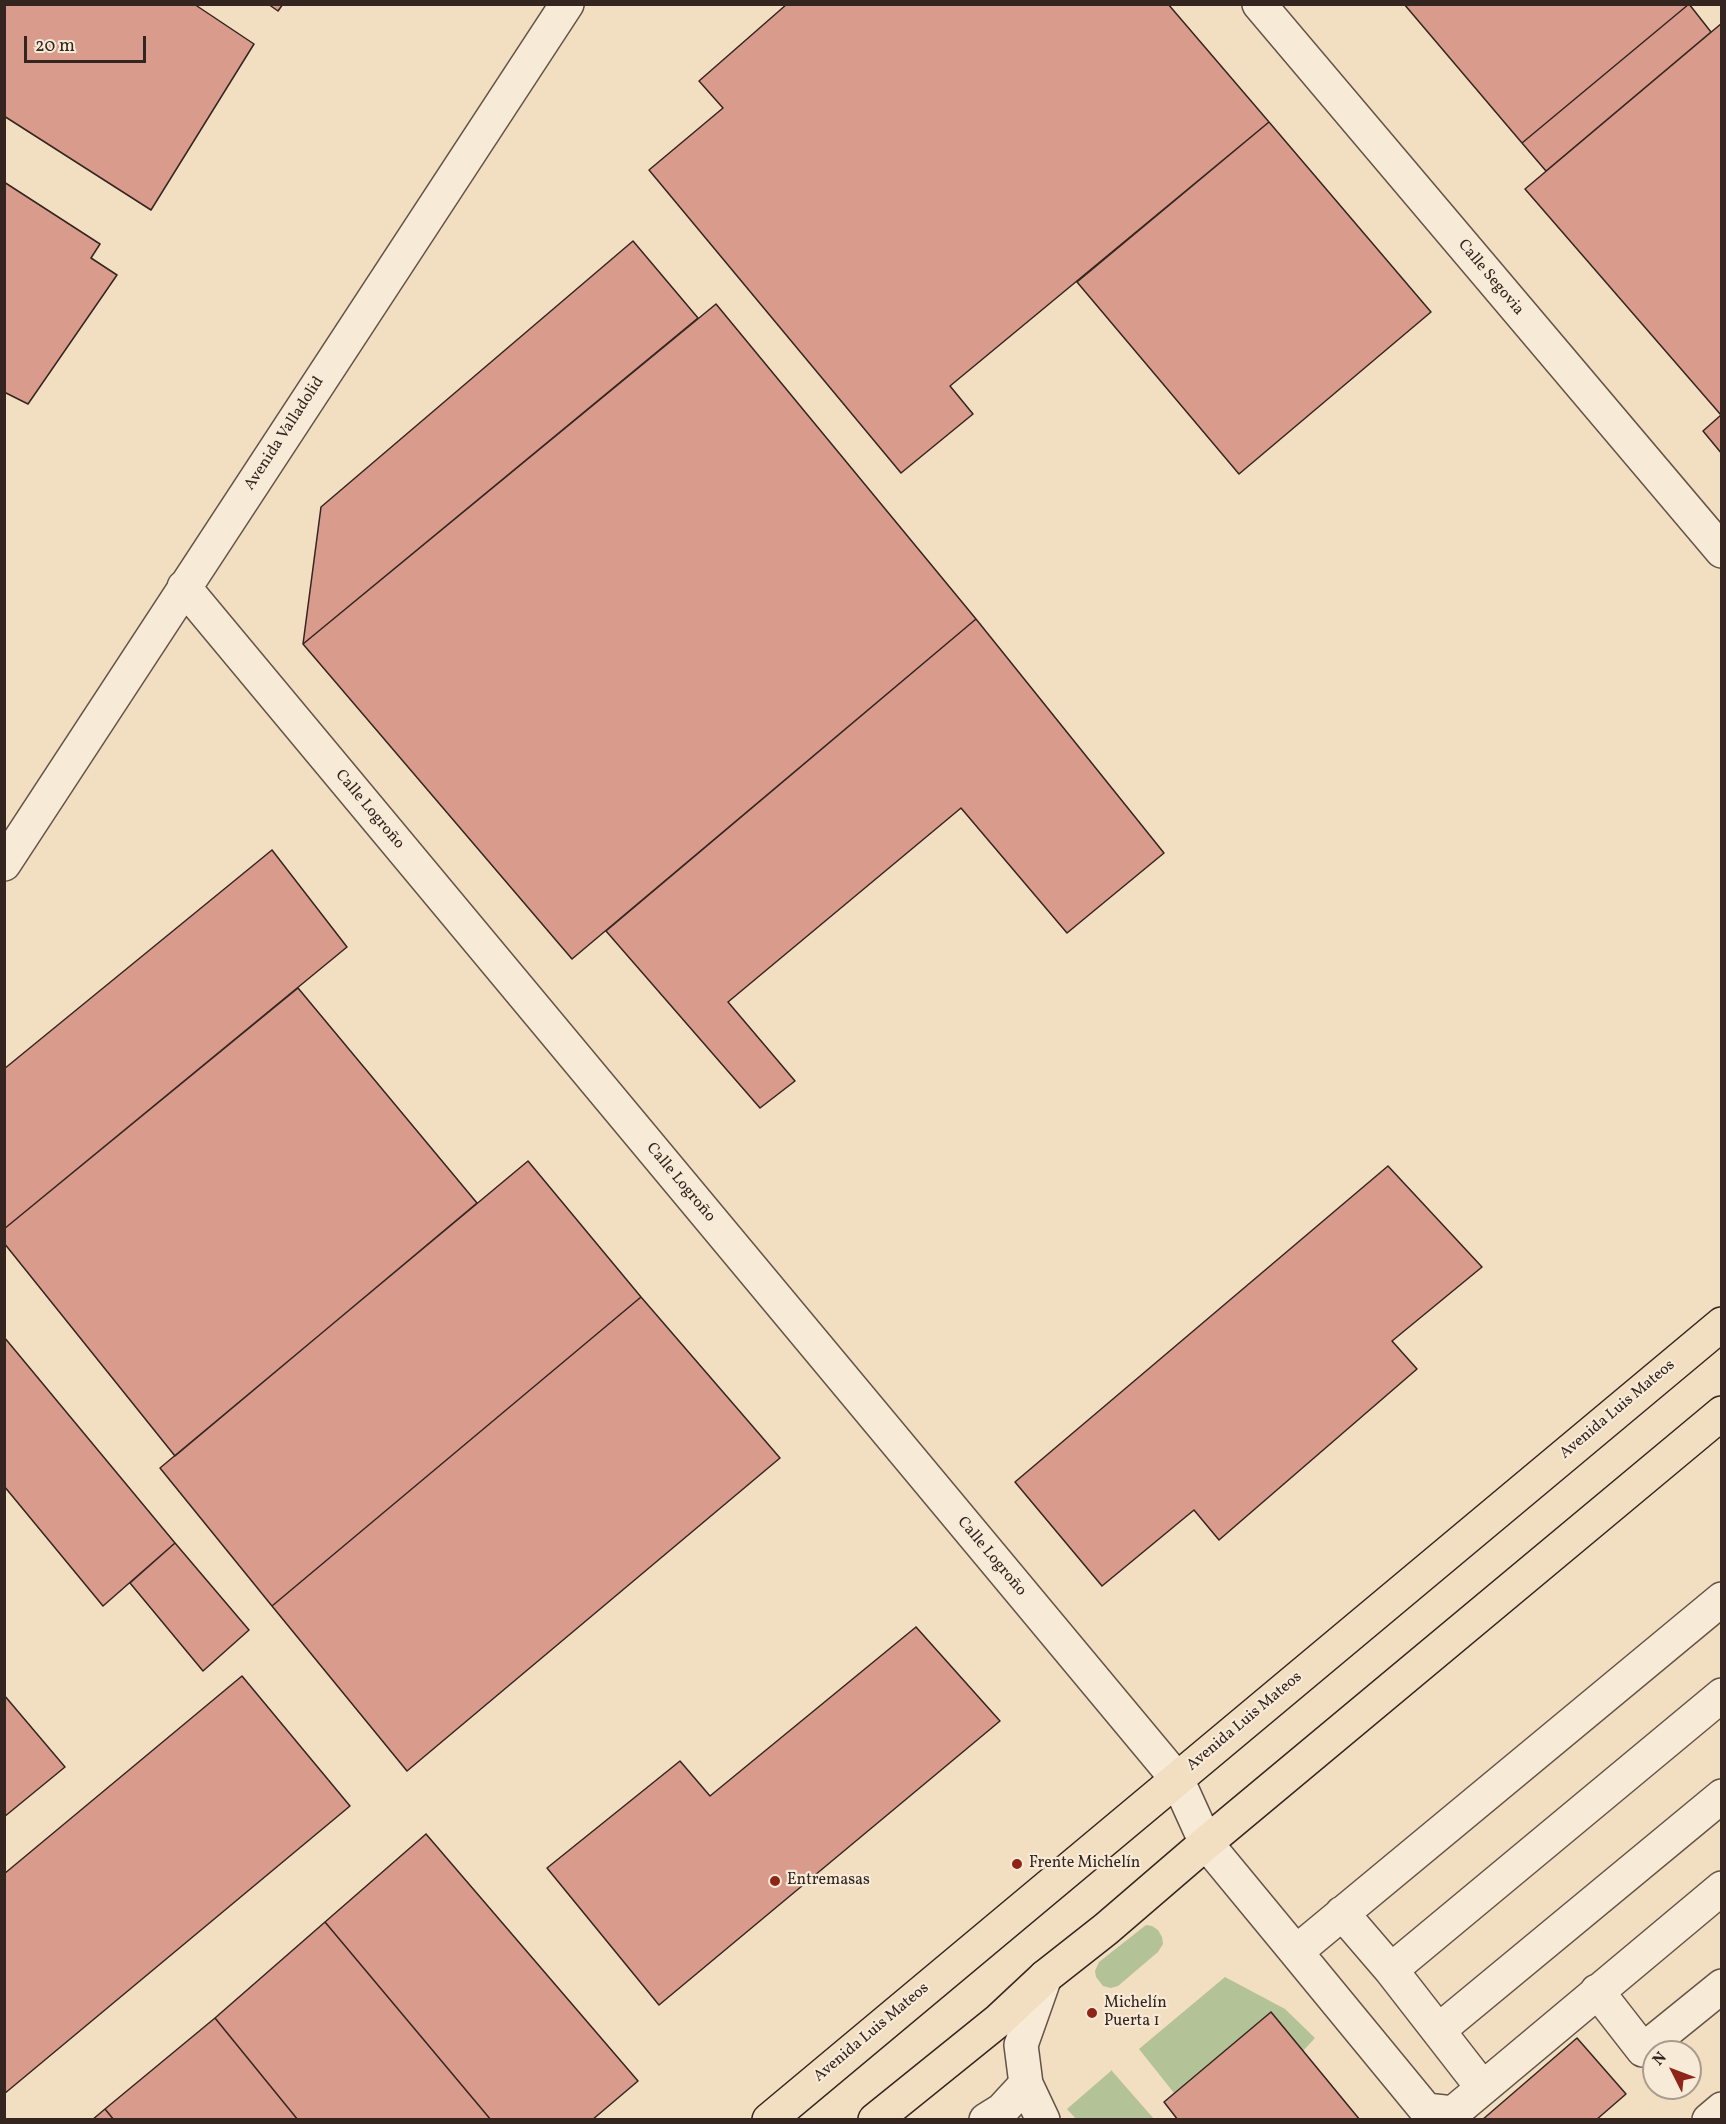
<!DOCTYPE html>
<meta charset="utf-8">
<style>
body{margin:0}
#map{position:relative;width:1726px;height:2124px;overflow:hidden;background:#f2dec0;font-family:Vollkorn,serif}
canvas{display:block}
.frame{position:absolute;inset:0;border:6px solid #342520;pointer-events:none}
.north{position:absolute;left:1642px;top:2040px;width:60px;height:60px;box-sizing:border-box;background:#f7ead6;border:2px solid #a99b8d;border-radius:50%;rotate:312deg;font-size:16px;font-weight:700;line-height:24px;text-align:center;color:#342520}
.north::after{content:'';display:block;margin:auto;width:21px;height:27px;background:#8f2418;clip-path:polygon(50% 0,100% 100%,50% 72%,0 100%)}
.scale{position:absolute;left:24px;top:36px;width:122px;height:27px;box-sizing:border-box;border:3px solid #342520;border-top:0;padding-left:8px;font-size:18px;line-height:21px;white-space:nowrap;color:#342520;-webkit-text-stroke:4px #f7ead6;paint-order:stroke}
</style>
<div id="map">
<canvas width="1726" height="2124"></canvas>
<div class="frame"></div>
<div class="north">N</div>
<div class="scale">20 m</div>
</div>
<script>
const g = document.querySelector('canvas').getContext('2d');
g.lineJoin = 'round';
function fillPath(path, color) { g.fillStyle = color; g.fill(path, 'evenodd'); }
const shape = rows => new Path2D(rows.map(r => 'M' + r).join(''));
function strokePath(path, color, width, dash) { g.strokeStyle = color; g.lineWidth = width; g.lineCap = dash ? 'butt' : 'round'; g.setLineDash(dash || []); g.stroke(path); }
function drawText(font, color, halo, rows, align = 'center') {
  g.font = font + ' Vollkorn,serif'; g.lineWidth = 4.5; g.setLineDash([]); g.textBaseline = 'middle'; g.strokeStyle = halo; g.fillStyle = color; for (const [text, x, y, turn = 0] of rows) {
    g.save(); g.translate(x, y); g.rotate((+turn || 0) * Math.PI / 180); g.textAlign = isNaN(turn) ? turn : align; if (halo) g.strokeText(text, 0, 0); g.fillText(text, 0, 0); g.restore();
  }
}
const green = shape([
 [1146,1925,1152,1926,1158,1930,1162,1937,1163,1944,1158,1952,1118,1986,1111,1988,1103,1986,1096,1977,1095,1971,1099,1962],
 [1225,1977,1285,2009,1315,2038,1303,2051,1271,2012,1174,2093,1139,2049],
 [1112,2070,1112,2071,1154,2119,1076,2119,1067,2109]
]);
const building = shape([
 [4,4,194,4,254,44,151,210,4,116,4,4],
 [268,4,283,4,278,11,268,4],
 [787,4,1168,4,1269,122,950,386,973,414,901,473,649,170,723,108,699,81,787,4],
 [1404,4,1689,4,1522,143,1404,4],
 [1689,4,1711,32,1546,171,1522,143,1689,4],
 [1722,23,1722,415,1721,415,1525,189,1722,23],
 [1269,122,1431,312,1239,474,1077,282,1269,122],
 [4,182,100,244,91,258,117,275,28,404,4,392,4,182],
 [633,241,698,318,303,644,321,507,633,241],
 [716,304,976,619,572,959,303,644,716,304],
 [1721,415,1722,415,1722,454,1703,431,1721,415],
 [976,619,1164,853,1067,933,961,808,728,1002,795,1081,760,1108,606,931,976,619],
 [272,850,347,947,4,1229,4,1069,272,850],
 [298,988,477,1203,175,1456,4,1243,4,1229,298,988],
 [528,1161,641,1297,272,1606,160,1468,528,1161],
 [1388,1166,1482,1267,1392,1341,1417,1369,1219,1540,1194,1510,1102,1586,1015,1482,1388,1166],
 [641,1297,780,1458,407,1771,272,1606,641,1297],
 [4,1337,175,1543,103,1606,4,1486,4,1337],
 [175,1543,249,1630,203,1671,130,1583,175,1543],
 [916,1627,1000,1721,659,2005,547,1868,680,1761,710,1796,916,1627],
 [242,1676,350,1806,4,2094,4,1874,242,1676],
 [4,1695,65,1767,4,1817,4,1695],
 [426,1834,638,2081,592,2120,491,2120,325,1922,426,1834],
 [325,1922,491,2120,298,2120,215,2018,325,1922],
 [1271,2012,1360,2120,1178,2120,1164,2102,1271,2012],
 [215,2018,298,2120,114,2120,105,2109,215,2018],
 [1577,2038,1626,2094,1596,2120,1482,2120,1577,2038],
 [105,2109,114,2120,92,2120,105,2109]
]);
const minor = shape([
 [1259,4,1722,551],
 [184,587,1177,1779,1206,1843,1296,1952],
 [4,864,567,4],
 [1722,1599,1296,1952,1426,2110,1453,2113,1722,1888],
 [1342,1913,1391,1970,1482,2087],
 [1391,1970,1722,1695],
 [1597,1991,1643,2050,1722,1986],
 [1439,2030,1722,1796],
 [986,2120,1002,2110,1026,2084],
 [1043,2120,1026,2084,1021,2045,1045,1977],
 [1709,2120,1722,2109]
]);
const highway = shape([
 [769,2120,1722,1324],
 [875,2120,999,2020,1045,1977,1106,1929,1206,1843,1722,1413]
]);
const markers = [
 [1017,1864,6,"#8f2418"],
 [775,1881,6,"#8f2418"],
 [1092,2013,6,"#8f2418"]
];
const streetNames = [
 ["Calle Segovia",1490,278,50],
 ["Avenida Valladolid",285,434,-57],
 ["Calle Logroño",369,810,50],
 ["Calle Logroño",680,1183,50],
 ["Avenida Luis Mateos",1618,1410,-40],
 ["Calle Logroño",991,1557,50],
 ["Avenida Luis Mateos",1245,1722,-40],
 ["Avenida Luis Mateos",872,2033,-40]
];
const poiNames = [
 ["Frente Michelín",1029,1864],
 ["Entremasas",787,1881],
 ["Michelín",1104,2004],
 ["Puerta 1",1104,2022]
];
fillPath(green, '#b4c297');
fillPath(building, '#d99b8c');
strokePath(building, '#342520', 1.5);
strokePath(minor, '#645348', 36);
strokePath(highway, '#342520', 36);
strokePath(minor, '#f7ead6', 33);
strokePath(highway, '#f2dec0', 33);
for (const [x, y, r, color] of markers) { const dot = new Path2D(); dot.arc(x, y, r, 0, 2 * Math.PI); g.fillStyle = color; g.fill(dot); strokePath(dot, '#f7ead6', 2); }
drawText('16px', '#342520', '#f7ead6', streetNames);
drawText('16px', '#342520', '#f7ead6', poiNames, 'left');
</script>
